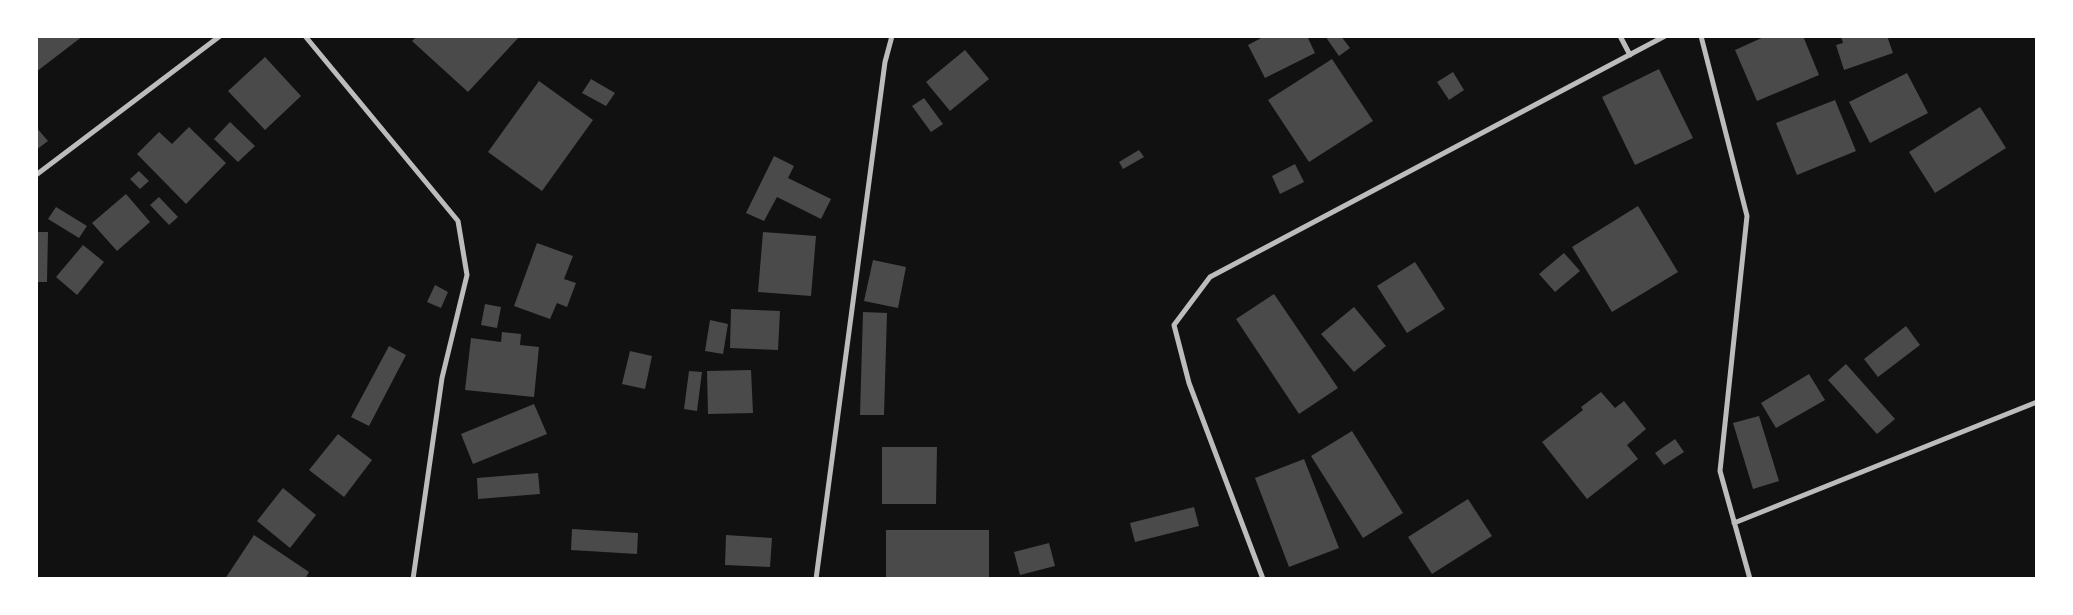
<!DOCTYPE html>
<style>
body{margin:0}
#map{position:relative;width:2073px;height:615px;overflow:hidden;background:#111;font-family:"Golos Text",sans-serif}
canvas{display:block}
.frame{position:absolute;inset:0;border:38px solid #fff;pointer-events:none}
</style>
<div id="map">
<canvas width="2073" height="615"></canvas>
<div class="frame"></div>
</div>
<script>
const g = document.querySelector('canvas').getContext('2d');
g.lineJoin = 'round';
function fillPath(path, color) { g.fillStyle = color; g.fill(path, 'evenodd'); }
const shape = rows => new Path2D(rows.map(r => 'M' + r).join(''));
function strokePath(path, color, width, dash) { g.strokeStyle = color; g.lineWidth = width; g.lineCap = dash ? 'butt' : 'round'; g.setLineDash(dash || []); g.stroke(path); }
const building = shape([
 [36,36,83,36,36,72],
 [417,36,520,36,468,92,412,41],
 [1265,36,1307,36,1315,53,1265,78,1248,45],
 [1325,36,1341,36,1350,48,1339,56],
 [1766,36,1803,36,1819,75,1757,101,1735,50],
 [1841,36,1887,36,1893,53,1844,70,1836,45,1843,43],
 [965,50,989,79,950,111,926,82],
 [265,57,301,96,265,130,228,91],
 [1332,59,1373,121,1309,162,1268,100],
 [1659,69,1693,138,1635,165,1602,97],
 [1453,72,1464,90,1449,100,1437,82],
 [1907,73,1928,113,1870,143,1849,102],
 [591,79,615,93,606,106,582,93],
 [539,81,593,120,542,191,488,152],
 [924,98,943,124,931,132,912,106],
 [1835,100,1856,151,1797,175,1776,123],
 [1980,107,2006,148,1935,193,1909,152],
 [230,122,255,146,238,162,214,139],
 [36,127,48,141,36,150],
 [189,127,226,163,186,204,137,154,159,132,172,144],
 [1139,150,1144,157,1123,169,1119,162],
 [774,156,794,166,788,178,831,199,821,219,777,197,764,221,746,213],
 [1295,164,1304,182,1280,194,1272,176],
 [139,171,149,181,140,189,130,179],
 [126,194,150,222,117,251,92,223],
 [159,197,178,217,169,225,150,205],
 [1638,206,1678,272,1612,312,1572,247],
 [56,207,87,226,79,238,48,219],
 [36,232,48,232,47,282,36,282],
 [763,232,816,236,811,296,758,292],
 [537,243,573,256,564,279,576,283,567,307,557,303,550,319,514,306],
 [83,245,104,262,77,295,56,277],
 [1564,253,1580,271,1555,292,1539,274],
 [873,260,906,267,898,308,864,301],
 [1415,262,1445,309,1407,333,1377,286],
 [435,285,448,292,441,308,427,302],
 [1274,294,1338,388,1299,414,1236,319],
 [485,304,501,307,497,328,481,325],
 [1354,307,1386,346,1354,372,1321,334],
 [731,309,780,311,778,350,730,348],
 [863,312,887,313,884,415,860,415],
 [710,320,728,324,723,354,705,351],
 [1906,326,1920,345,1878,377,1864,359],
 [502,332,521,334,520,345,539,347,534,397,465,390,471,338,501,342],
 [389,346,406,355,369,426,351,417],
 [630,351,652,356,645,389,622,384],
 [1846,364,1895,419,1877,434,1828,380],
 [751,370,753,413,708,414,707,371],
 [689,371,702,372,697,411,684,409],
 [1809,374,1825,400,1776,428,1761,403],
 [1601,392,1615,408,1624,401,1646,429,1627,445,1638,459,1587,499,1542,442,1583,410,1581,407],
 [534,404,547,434,473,464,461,434],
 [1759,416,1779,481,1753,489,1733,423],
 [1352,431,1403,513,1363,538,1311,456],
 [338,434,372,460,344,497,309,470],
 [1675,439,1684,452,1664,465,1655,453],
 [882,447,937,447,936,504,882,504],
 [1304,459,1339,548,1289,567,1255,478],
 [538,473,540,494,478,499,477,478],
 [283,488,316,515,290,548,257,521],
 [1468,499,1492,536,1432,574,1408,537],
 [1194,507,1199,526,1135,542,1130,523],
 [572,529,638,533,637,554,571,550],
 [886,530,989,530,989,577,886,577],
 [254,535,309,572,305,579,225,579],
 [726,535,772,538,770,567,725,565],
 [1049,543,1055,566,1020,575,1014,552]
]);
const minor = shape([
 [305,36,458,221,467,275,442,378,413,579],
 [1620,36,1630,55],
 [1701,36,1747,216,1720,471,1750,579],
 [36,175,220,36],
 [1734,523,2037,402],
 [816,579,885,62,892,36],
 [1263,579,1189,383,1174,325,1210,277,1665,36]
]);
fillPath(building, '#4a4a4a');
strokePath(minor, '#bcbcbc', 5);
</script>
